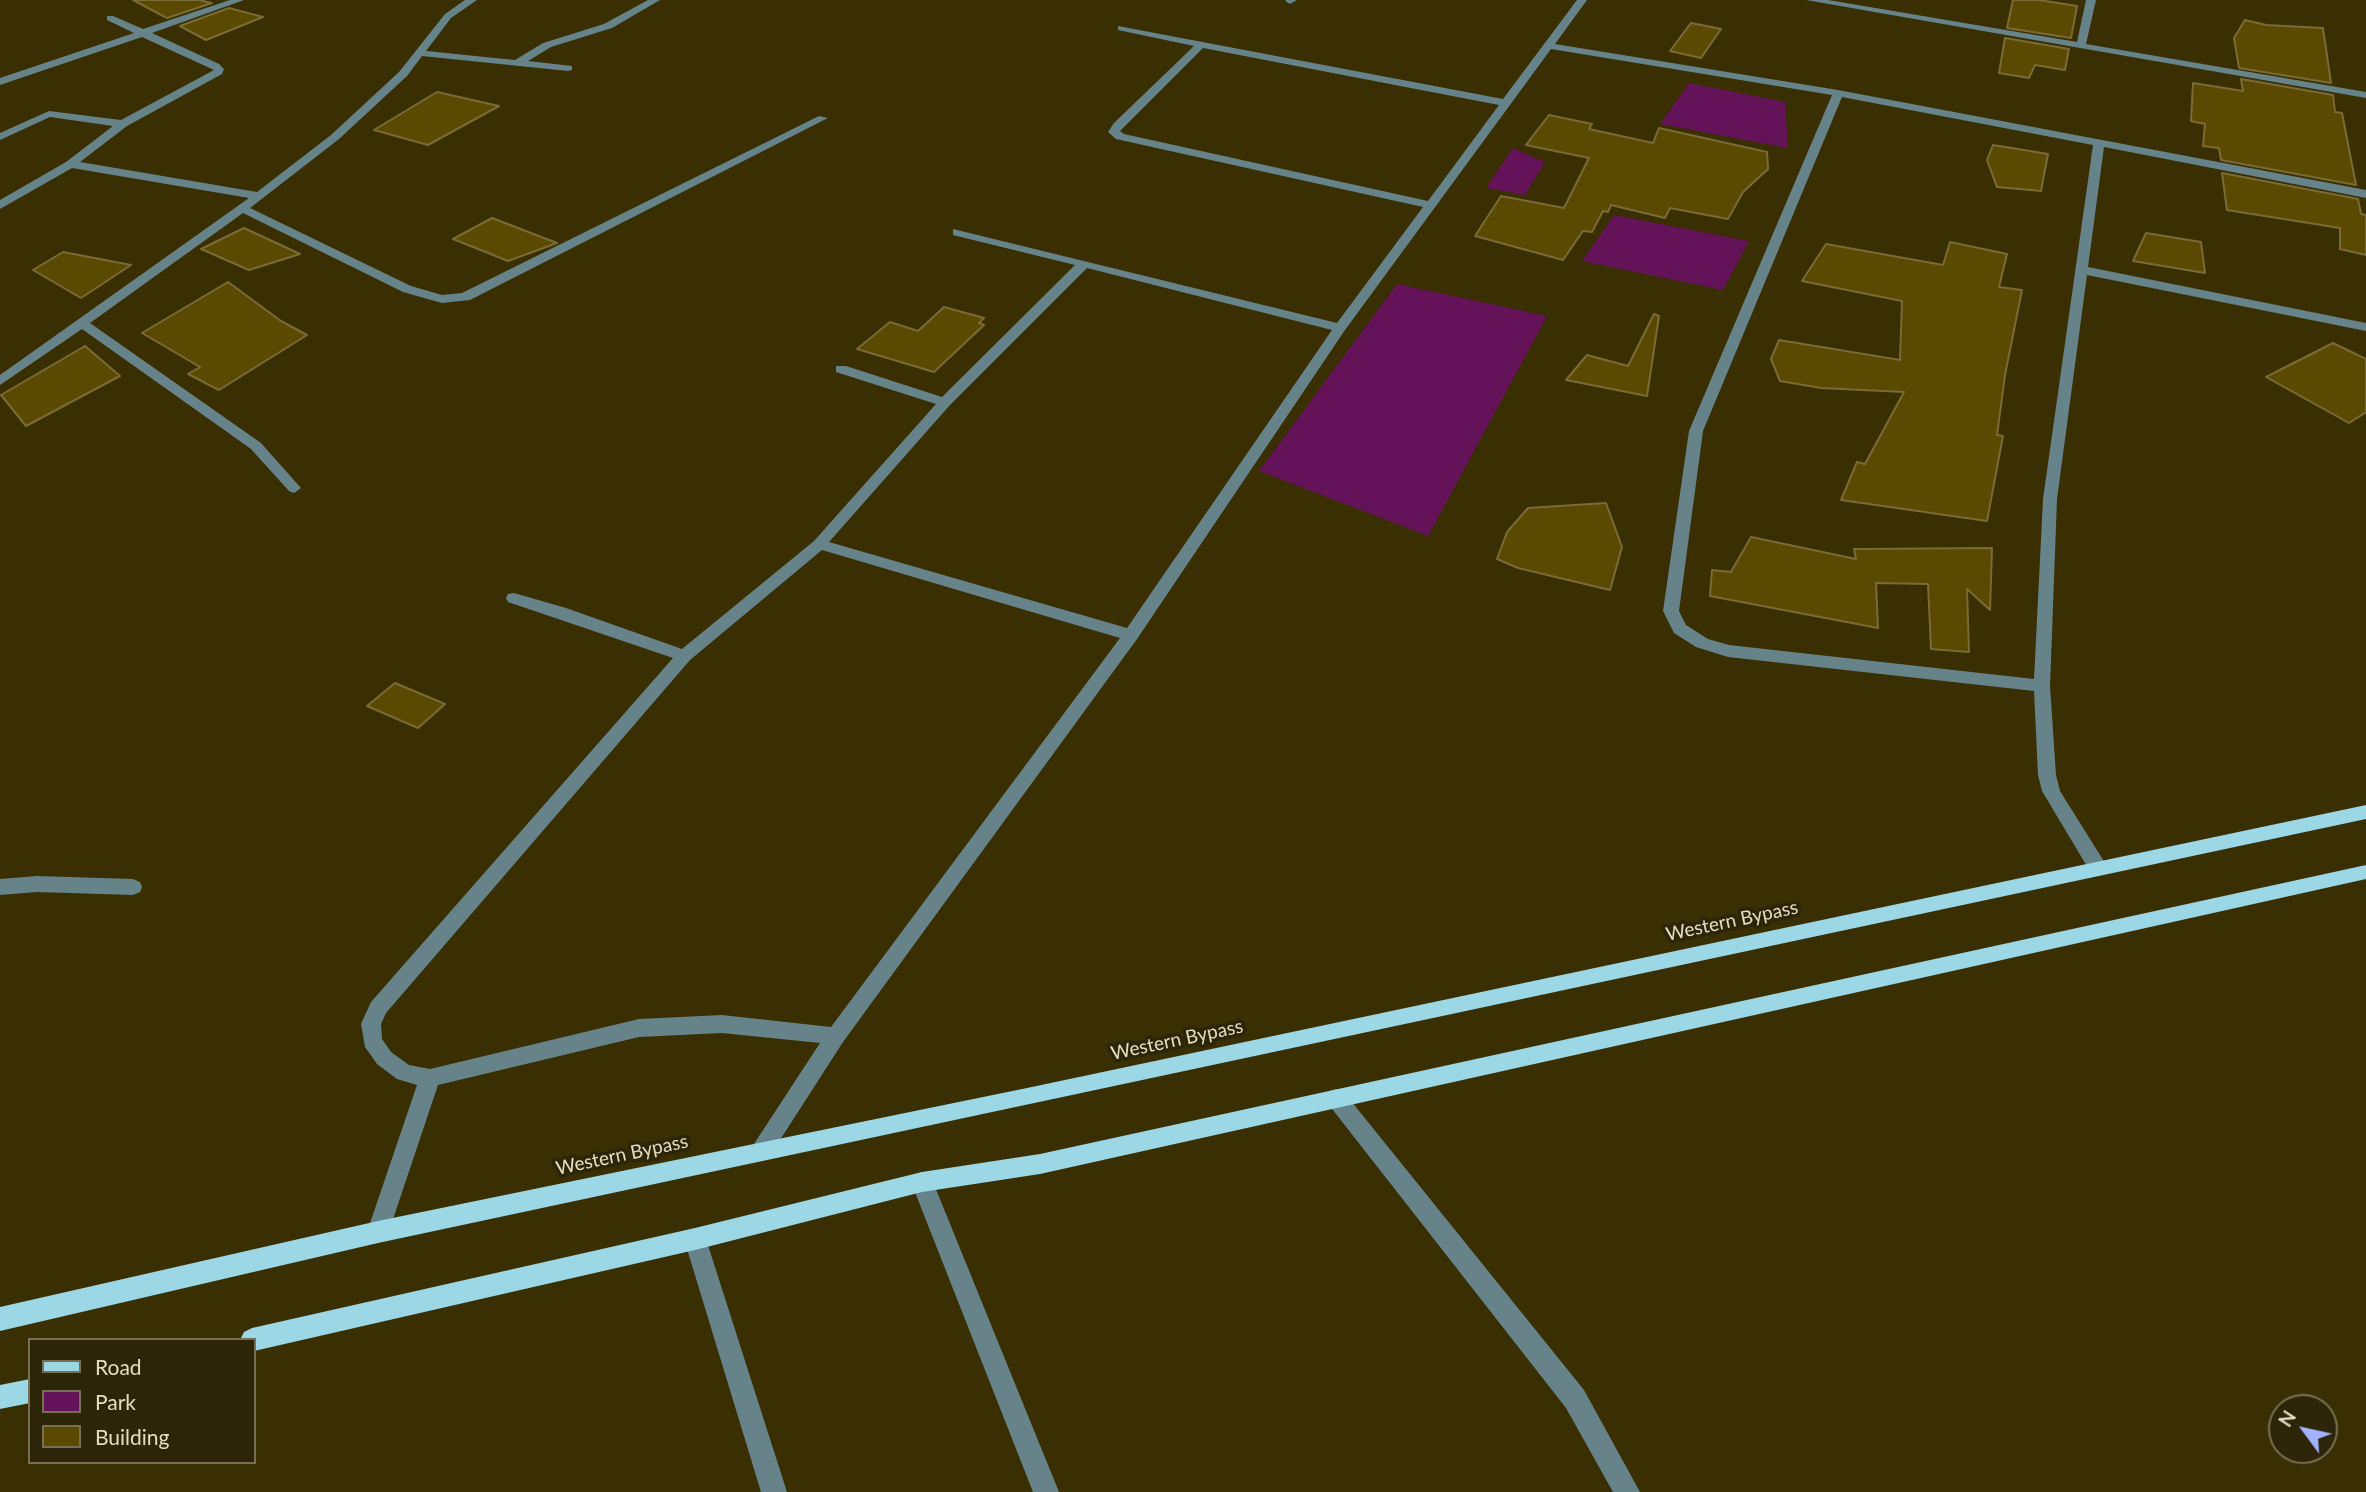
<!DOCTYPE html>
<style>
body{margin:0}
#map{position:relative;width:2366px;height:1492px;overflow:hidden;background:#392f03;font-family:Lato,sans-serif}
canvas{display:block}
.legend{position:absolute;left:28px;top:1338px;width:228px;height:126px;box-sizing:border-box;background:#2d2508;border:2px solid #766f52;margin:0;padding:9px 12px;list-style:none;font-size:21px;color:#e4ddc1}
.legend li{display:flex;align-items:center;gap:14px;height:35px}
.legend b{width:35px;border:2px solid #766f52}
.north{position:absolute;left:2268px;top:1394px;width:70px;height:70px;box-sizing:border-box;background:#2d2508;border:2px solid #766f52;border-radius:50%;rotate:303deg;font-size:19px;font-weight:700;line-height:28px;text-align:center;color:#e4ddc1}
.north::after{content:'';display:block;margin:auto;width:24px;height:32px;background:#a2b2fd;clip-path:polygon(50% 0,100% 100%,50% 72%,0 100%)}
</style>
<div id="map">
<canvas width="2366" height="1492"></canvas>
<ul class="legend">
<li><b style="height:9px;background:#9cd7e6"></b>Road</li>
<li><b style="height:19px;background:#641359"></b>Park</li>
<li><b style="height:19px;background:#5a4900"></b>Building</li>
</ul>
<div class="north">N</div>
</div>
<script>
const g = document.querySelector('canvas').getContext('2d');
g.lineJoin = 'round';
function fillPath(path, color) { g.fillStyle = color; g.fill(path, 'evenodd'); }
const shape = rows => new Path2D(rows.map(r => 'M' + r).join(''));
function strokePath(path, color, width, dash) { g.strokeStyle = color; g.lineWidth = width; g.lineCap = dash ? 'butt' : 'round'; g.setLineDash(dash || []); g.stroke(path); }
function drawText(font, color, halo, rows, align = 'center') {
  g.font = font + ' Lato,sans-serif'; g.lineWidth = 7; g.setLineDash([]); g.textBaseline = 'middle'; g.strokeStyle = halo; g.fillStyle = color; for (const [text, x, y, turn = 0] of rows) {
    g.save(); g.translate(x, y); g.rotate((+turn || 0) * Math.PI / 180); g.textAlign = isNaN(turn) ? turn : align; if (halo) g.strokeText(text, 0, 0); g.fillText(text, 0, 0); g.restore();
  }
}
const green = shape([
 [1689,83,1785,102,1788,148,1660,124],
 [1513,148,1545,162,1525,195,1486,188],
 [1614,215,1749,241,1723,290,1582,261],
 [1397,284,1547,316,1428,536,1259,471]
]);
const building = shape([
 [133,0,199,0,212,3,167,18,133,0],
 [2013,0,2039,0,2077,6,2071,38,2007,28,2013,0],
 [229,8,263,17,206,40,180,26,229,8],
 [2245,20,2266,25,2323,28,2331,83,2239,68,2234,38,2245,20],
 [1691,23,1721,29,1701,58,1670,51,1691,23],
 [2005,38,2069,49,2065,70,2035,65,2029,78,1999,73,2005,38],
 [2241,79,2333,95,2335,112,2342,113,2356,185,2221,160,2219,148,2203,146,2205,124,2191,121,2193,83,2243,91,2241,79],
 [437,92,499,106,428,145,374,130,437,92],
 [1549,115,1592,124,1589,129,1653,143,1659,128,1767,152,1768,169,1743,192,1728,219,1670,208,1665,218,1611,205,1608,212,1603,211,1592,232,1583,231,1563,260,1475,236,1501,196,1564,208,1589,158,1526,145,1549,115],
 [1993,145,2048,154,2041,191,1997,187,1987,160,1993,145],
 [2222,173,2358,199,2361,214,2366,215,2366,255,2340,249,2340,228,2227,210,2222,173],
 [492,218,557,243,508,261,453,239,492,218],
 [244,228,300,254,249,270,201,249,244,228],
 [2146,233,2201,242,2205,273,2133,261,2146,233],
 [1950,242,2007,254,1999,287,2022,290,2005,375,1997,435,2003,436,1987,521,1841,500,1857,462,1865,464,1904,392,1821,388,1780,381,1771,359,1779,340,1900,360,1902,301,1802,281,1826,244,1943,265,1950,242],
 [63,252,131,265,81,298,33,270,63,252],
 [228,282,281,321,307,335,219,390,188,374,200,367,142,333,228,282],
 [944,307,984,318,979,323,984,325,934,372,857,349,890,322,918,331,944,307],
 [1654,314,1659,316,1647,396,1566,380,1587,355,1628,366,1654,314],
 [2333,343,2366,359,2366,412,2349,423,2266,377,2333,343],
 [85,346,120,376,26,426,1,395,85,346],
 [1606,503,1622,547,1610,590,1518,568,1497,559,1507,532,1528,508,1606,503],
 [1751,537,1856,559,1854,549,1992,548,1990,610,1967,589,1969,652,1931,649,1928,584,1876,583,1878,628,1710,596,1712,570,1731,572,1751,537],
 [395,683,445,704,418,728,367,706,395,683]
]);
const minor = shape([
 [230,0,244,0,152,33,219,64,224,69,222,74,127,126,80,162,257,192,331,135,399,72,445,14,465,0,477,0,451,18,426,51,515,60,543,43,604,24,648,0,660,0,612,28,551,47,528,61,572,66,572,70,568,71,422,56,407,76,339,139,250,208,411,286,442,295,462,293,819,116,828,118,470,300,442,303,403,292,243,213,90,323,261,443,301,488,294,493,289,491,251,449,82,329,0,385,0,375,249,198,72,168,0,209,0,200,66,162,113,126,50,117,0,140,0,133,49,111,121,120,214,70,142,37,0,85,0,78,134,33,107,20,107,16,113,16,143,29,230,0],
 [1297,0,1290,4,1285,1,1286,0,1297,0],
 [1577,0,1587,0,1555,44,1838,90,2366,190,2366,198,2104,147,2088,267,2366,323,2366,331,2087,275,2057,499,2050,686,2056,775,2060,791,2105,863,2107,868,2105,873,2098,875,2091,873,2042,791,2038,775,2034,691,1728,657,1696,647,1674,633,1663,611,1689,431,1832,95,1551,49,1345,330,1137,639,843,1042,769,1157,761,1160,753,1157,750,1150,820,1043,722,1033,639,1037,438,1085,386,1240,378,1243,370,1240,367,1232,417,1085,397,1079,377,1064,365,1047,361,1024,371,1002,673,658,508,602,506,598,508,594,514,593,566,608,682,649,814,541,936,404,836,372,836,366,846,366,942,397,1075,265,953,235,953,229,1337,323,1423,207,1116,139,1108,132,1114,123,1194,46,1118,30,1118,26,1503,99,1577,0],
 [1203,48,1499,105,1428,201,1124,134,1120,131,1203,48],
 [1842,97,2093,145,2043,499,2034,679,1729,645,1708,639,1686,625,1679,611,1703,431,1842,97],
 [1087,268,1332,330,1127,628,829,542,950,405,1087,268],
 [822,550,1120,638,831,1027,722,1015,639,1019,430,1069,409,1065,391,1052,382,1039,381,1024,386,1013,690,660,822,550],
 [1806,0,1828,0,2077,42,2086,0,2096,0,2086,44,2366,92,2366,98,1806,0],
 [37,876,133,879,140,882,142,887,140,892,133,895,37,892,0,895,0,879,37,876],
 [1336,1089,1343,1091,1584,1390,1640,1492,1613,1492,1566,1408,1329,1105,1325,1098,1329,1091,1336,1089],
 [922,1172,930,1175,933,1182,1059,1492,1033,1492,911,1182,914,1175,922,1172],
 [695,1228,703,1231,706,1239,787,1492,761,1492,684,1239,687,1231,695,1228]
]);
const major = shape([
 [2366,805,2366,819,378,1243,0,1331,0,1307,378,1221,1027,1088,2366,805],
 [2366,865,2366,879,1040,1174,922,1192,695,1250,254,1351,254,1340,240,1340,244,1332,252,1328,695,1228,922,1172,1040,1154,2366,865],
 [30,1379,30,1403,0,1409,0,1385,30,1379]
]);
const streetNames = [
 ["Western Bypass",1732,921,-12],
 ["Western Bypass",1177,1040,-12],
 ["Western Bypass",622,1155,-12]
];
fillPath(green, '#641359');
fillPath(building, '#5a4900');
strokePath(building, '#7a6b36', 2);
fillPath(minor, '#67838a');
fillPath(major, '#9cd7e6');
drawText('19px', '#e4ddc1', '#2d2508', streetNames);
</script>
